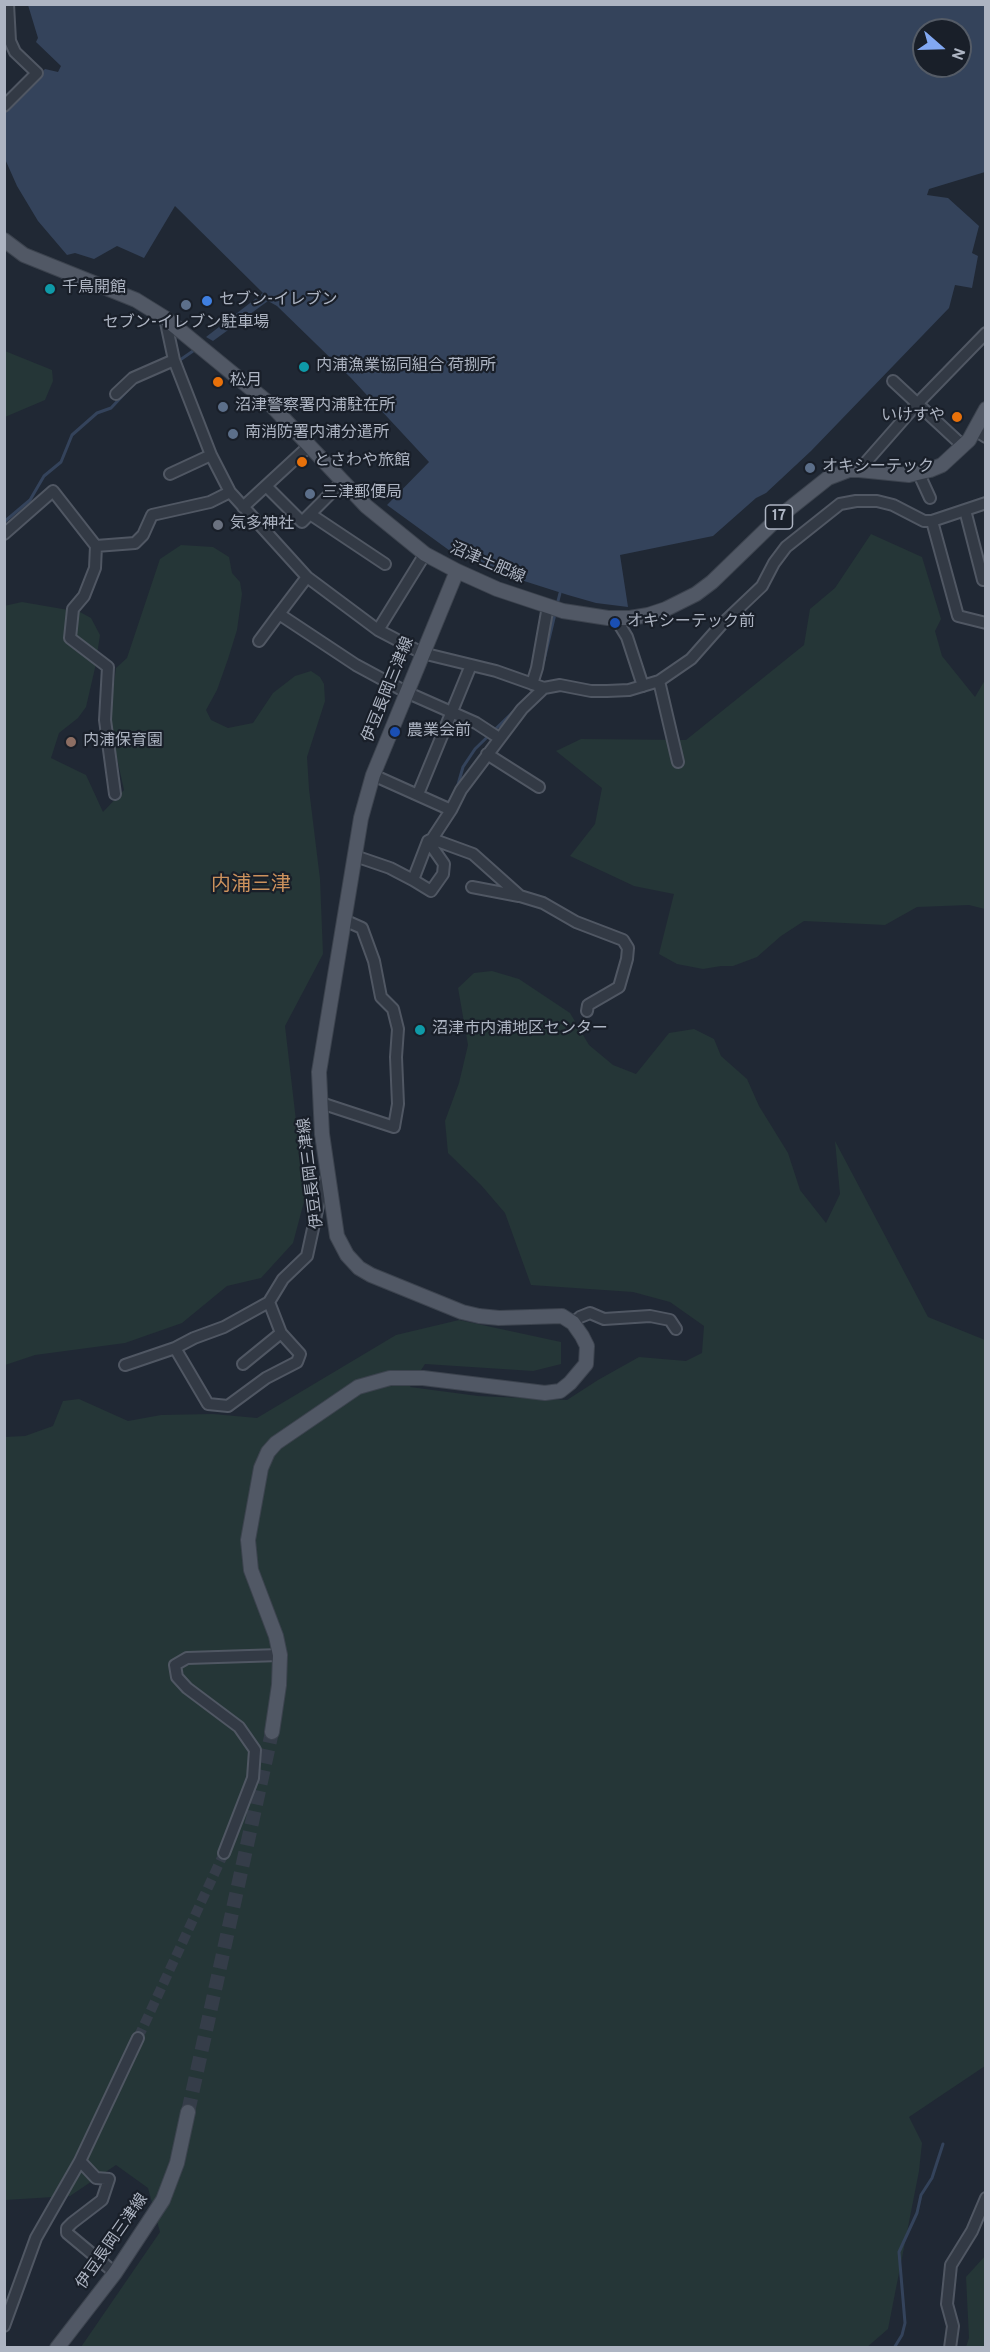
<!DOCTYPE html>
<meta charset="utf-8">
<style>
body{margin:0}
#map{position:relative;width:990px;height:2352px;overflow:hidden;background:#202834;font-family:Overpass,sans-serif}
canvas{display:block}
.frame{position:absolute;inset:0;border:6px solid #adb4c2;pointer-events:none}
.north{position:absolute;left:912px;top:18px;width:60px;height:60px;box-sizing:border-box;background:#191f29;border:2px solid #545b66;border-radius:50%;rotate:110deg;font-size:16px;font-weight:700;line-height:24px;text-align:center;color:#adb4c2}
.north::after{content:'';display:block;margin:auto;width:21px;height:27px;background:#82a8f2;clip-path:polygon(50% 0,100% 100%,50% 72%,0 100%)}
</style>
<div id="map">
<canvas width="990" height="2352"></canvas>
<div class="frame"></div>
<div class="north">N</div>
</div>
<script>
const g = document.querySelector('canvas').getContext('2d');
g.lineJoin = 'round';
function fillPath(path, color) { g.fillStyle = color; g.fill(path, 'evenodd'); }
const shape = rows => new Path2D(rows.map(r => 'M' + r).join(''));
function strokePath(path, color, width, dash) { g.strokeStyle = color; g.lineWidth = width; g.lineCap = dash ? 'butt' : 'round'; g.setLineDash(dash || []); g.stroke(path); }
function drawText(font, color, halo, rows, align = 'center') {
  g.font = font + ' Overpass,"Noto Sans JP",sans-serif'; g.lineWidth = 4.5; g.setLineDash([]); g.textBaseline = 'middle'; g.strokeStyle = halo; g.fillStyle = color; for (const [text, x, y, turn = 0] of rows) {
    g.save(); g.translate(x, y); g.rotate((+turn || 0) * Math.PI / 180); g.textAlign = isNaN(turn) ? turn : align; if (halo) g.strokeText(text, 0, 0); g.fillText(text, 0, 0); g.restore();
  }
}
const green = shape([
 [5,351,52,370,53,381,45,400,5,417],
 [871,534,922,557,941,619,935,631,942,656,975,697,985,680,985,909,969,905,917,907,885,925,804,921,781,936,757,957,733,966,721,966,703,969,677,964,659,954,674,894,634,886,570,856,595,824,602,788,556,751,581,739,686,740,804,645,810,609,835,588],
 [181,545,213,547,229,557,232,573,240,582,242,594,237,630,228,659,217,690,206,710,211,720,228,728,253,723,273,693,295,676,311,671,320,677,324,684,325,701,307,757,309,789,320,879,323,954,285,1026,305,1198,293,1243,261,1278,227,1286,182,1323,125,1343,35,1355,5,1365,4,606,22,602,80,612,91,618,100,635,95,668,86,707,78,718,59,733,51,758,86,775,103,812,124,790,109,722,116,668,127,658,160,559],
 [492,971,519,979,570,1013,589,1045,613,1065,636,1074,669,1033,694,1029,714,1039,721,1056,747,1079,759,1106,788,1153,800,1190,826,1223,840,1194,835,1141,928,1317,985,1340,985,2066,909,2117,922,2143,919,2171,888,2329,866,2348,81,2347,160,2232,148,2188,116,2165,70,2196,5,2200,5,1437,25,1436,53,1426,63,1401,79,1399,128,1421,161,1415,213,1414,257,1418,396,1335,459,1320,561,1342,561,1364,533,1371,425,1364,410,1387,478,1396,567,1400,598,1380,639,1357,686,1361,702,1353,704,1326,670,1302,633,1292,531,1285,505,1213,481,1185,448,1153,445,1121,459,1083,468,1045,458,988,474,973],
 [985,2256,985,2347,966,2347,969,2338,966,2277]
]);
const water = shape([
 [28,5,985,5,985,172,929,189,927,195,948,198,979,226,972,253,978,256,972,288,955,285,949,308,811,451,766,493,756,498,713,536,620,555,628,607,596,603,568,595,502,574,457,556,387,505,429,462,351,378,277,306,268,301,213,341,206,337,263,293,175,206,144,258,117,246,94,259,75,253,67,255,38,221,17,186,5,159,4,110,45,69,58,72,61,66,36,42,38,38],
 [924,30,960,30,960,66,924,66]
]);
const stream = shape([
 [180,360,193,351],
 [4,522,30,500,44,476,61,462,72,435,97,413,111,408,127,391],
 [557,605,560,593],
 [544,660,555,614],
 [457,788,463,767,475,749,514,711],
 [894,2348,902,2335,905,2323,899,2252,917,2213,921,2195,932,2178,943,2144]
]);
const minorTunnel = shape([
 [138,2038,224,1853]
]);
const majorTunnel = shape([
 [188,2112,272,1732]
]);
const minor = shape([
 [4,106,37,73,15,52,10,41,8,4],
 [165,318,174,360,211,455,230,492,307,577,378,630,422,653,496,671,544,688,560,685,591,691,607,691,629,690,659,681,691,659,722,624,762,586,774,563,786,547,840,504,856,501,877,501,893,505,924,521,932,521,986,503],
 [893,381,963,446],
 [116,394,133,378,174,360],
 [975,430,986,437],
 [859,470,917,404,986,333],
 [170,474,211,455],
 [919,474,930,498],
 [266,486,302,522,342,482],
 [243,507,308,447],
 [965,510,983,580],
 [310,514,385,564],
 [932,521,958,616,986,623],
 [4,534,53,491,96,546],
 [307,577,279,614,356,665,406,692,476,723,499,738],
 [616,619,627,637,643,686],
 [378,630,425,554],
 [259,641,279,614],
 [659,681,678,762],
 [532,684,537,668,548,606],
 [487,754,539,787],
 [373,775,451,810],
 [115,794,105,720,108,667,70,638,73,609,84,596,95,568,96,546,135,543,143,535,152,515,210,502,230,492],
 [418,794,471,665],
 [432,839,473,854,520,896,543,903,576,922,623,940,628,948,627,959,619,987,588,1005,587,1011],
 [355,856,390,868,413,880,428,841,432,839,451,810,461,790,522,709,544,688],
 [413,880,431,891,443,874,444,864,428,841],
 [472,887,519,896],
 [321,1103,394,1127,398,1104,396,1057,398,1029,393,1009,381,997,374,961,362,928,344,920],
 [573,1323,580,1317,590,1313,604,1319,650,1316,670,1320,676,1329],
 [175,1348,208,1404,228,1406,266,1378,297,1362,300,1354,281,1333,269,1302],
 [243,1364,281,1333],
 [125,1365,175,1348,194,1338,224,1327,269,1302,283,1279,307,1256,321,1192,327,1176],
 [224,1853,253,1778,255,1750,239,1727,187,1688,177,1677,175,1665,187,1658,280,1655],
 [80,2161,96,2178,109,2179,102,2200,72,2223,67,2228,67,2233,115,2273],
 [4,2326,36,2238,80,2161,138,2038],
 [950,2348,953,2326,947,2304,951,2265,972,2231,986,2198]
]);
const major = shape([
 [4,240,24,255,136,300,165,318,271,405,366,506,425,554,457,571,497,589,563,611,608,618,630,618,648,615,666,609,696,594,712,582,779,517,828,478,849,470,859,470,909,475,930,470,942,465,969,440,986,409],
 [272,1732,279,1685,280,1655,276,1636,251,1570,248,1540,261,1468,268,1452,276,1443,358,1387,390,1378,423,1378,545,1393,560,1391,570,1383,586,1364,587,1346,582,1336,573,1323,562,1316,499,1318,479,1316,462,1312,371,1275,359,1268,347,1255,337,1236,322,1134,319,1072,361,818,373,775,457,571],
 [57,2348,115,2273,163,2200,177,2163,188,2112]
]);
const markers = [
 [50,289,6,"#0f9aa8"],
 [207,301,6,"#3f7fe0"],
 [186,305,6,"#5c6f8a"],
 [304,367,6,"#0f9aa8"],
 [218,382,6,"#e8710a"],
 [223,407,6,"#5c6f8a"],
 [957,417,6,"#e8710a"],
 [233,434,6,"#5c6f8a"],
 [302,462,6,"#e8710a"],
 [810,468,6,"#5c6f8a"],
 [310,494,6,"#5c6f8a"],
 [218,525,6,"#6b7280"],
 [615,623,6,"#1a4fb4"],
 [395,732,6,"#1a4fb4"],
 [71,742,6,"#8d6e63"],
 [420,1030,6,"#0f9aa8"]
];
const shields = [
 [779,517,27]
];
const shieldNames = [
 ["17",779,517]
];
const poiNames = [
 ["千鳥開館",62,289],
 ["セブン-イレブン",219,301],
 ["セブン-イレブン駐車場",186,324,"center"],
 ["内浦漁業協同組合 荷捌所",316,367],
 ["松月",230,382],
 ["沼津警察署内浦駐在所",235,407],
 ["いけすや",945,417,"right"],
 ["南消防署内浦分遣所",245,434],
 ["とさわや旅館",314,462],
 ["オキシーテック",822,468],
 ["三津郵便局",322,494],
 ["気多神社",230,525],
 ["オキシーテック前",627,623],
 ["農業会前",407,732],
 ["内浦保育園",83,742],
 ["沼津市内浦地区センター",432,1030]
];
const streetNames = [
 ["沼津土肥線",487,564,23],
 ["伊豆長岡三津線",389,690,-68],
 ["伊豆長岡三津線",312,1173,-97],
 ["伊豆長岡三津線",113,2242,-55]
];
const quarterNames = [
 ["内浦三津",251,886]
];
fillPath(green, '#253637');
fillPath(water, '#34435b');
strokePath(stream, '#34435b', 3);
strokePath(minorTunnel, '#353d49', 10, [10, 5]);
strokePath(majorTunnel, '#353d49', 14, [14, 7]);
strokePath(minor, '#505763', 14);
strokePath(major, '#3c434e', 16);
strokePath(minor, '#333a45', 10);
strokePath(major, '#515865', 14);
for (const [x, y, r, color] of markers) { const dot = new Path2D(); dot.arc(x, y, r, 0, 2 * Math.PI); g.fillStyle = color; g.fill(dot); strokePath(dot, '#191f29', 2); }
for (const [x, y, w] of shields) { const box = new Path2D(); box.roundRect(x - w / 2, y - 12, w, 24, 4.5); g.fillStyle = '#191f29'; g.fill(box); strokePath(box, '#adb4c2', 1.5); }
drawText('bold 15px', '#adb4c2', null, shieldNames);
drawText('16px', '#adb4c2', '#191f29', poiNames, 'left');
drawText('16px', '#adb4c2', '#191f29', streetNames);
drawText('20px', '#cc925d', '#191f29', quarterNames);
</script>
